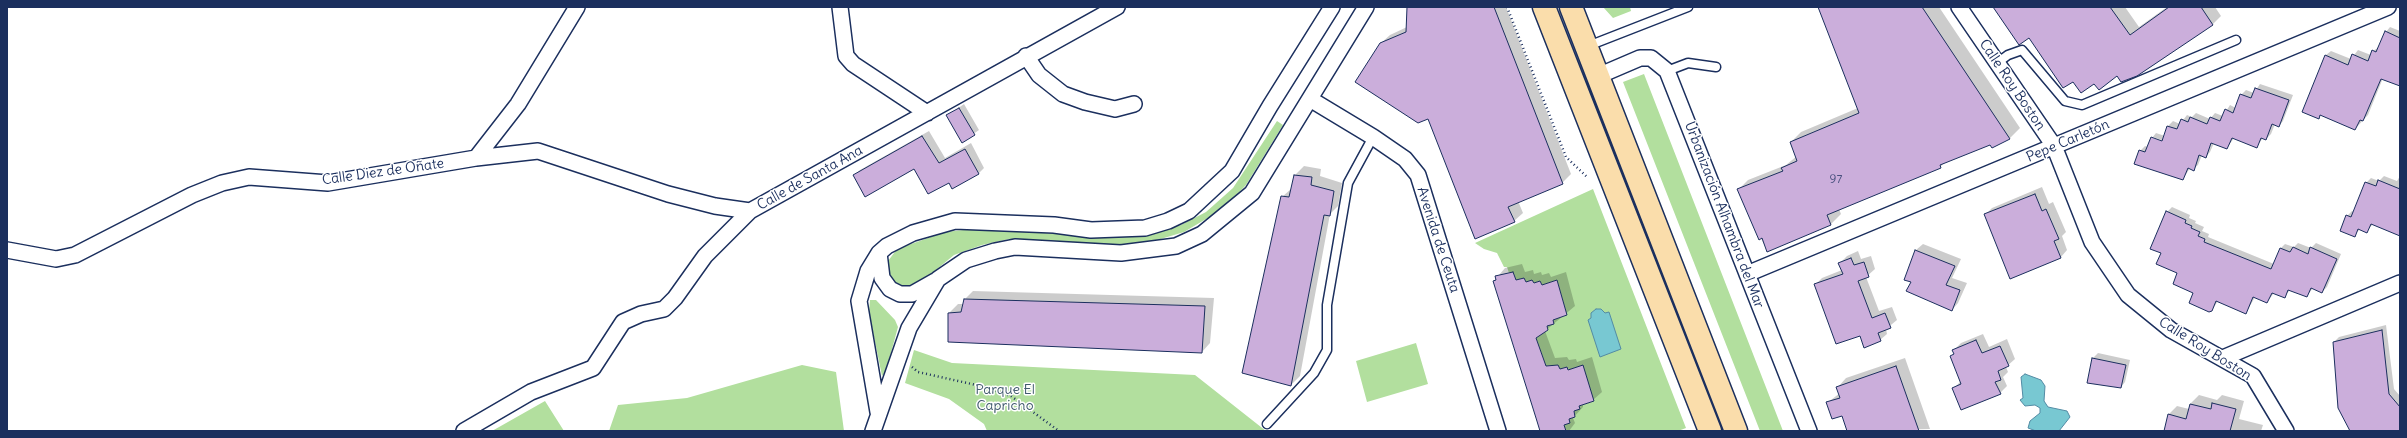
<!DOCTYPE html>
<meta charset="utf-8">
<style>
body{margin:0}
#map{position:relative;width:2407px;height:438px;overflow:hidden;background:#fff;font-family:Delius,sans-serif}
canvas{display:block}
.frame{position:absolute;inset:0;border:8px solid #1b2f5e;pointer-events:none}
</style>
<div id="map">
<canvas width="2407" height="438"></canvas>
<div class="frame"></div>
</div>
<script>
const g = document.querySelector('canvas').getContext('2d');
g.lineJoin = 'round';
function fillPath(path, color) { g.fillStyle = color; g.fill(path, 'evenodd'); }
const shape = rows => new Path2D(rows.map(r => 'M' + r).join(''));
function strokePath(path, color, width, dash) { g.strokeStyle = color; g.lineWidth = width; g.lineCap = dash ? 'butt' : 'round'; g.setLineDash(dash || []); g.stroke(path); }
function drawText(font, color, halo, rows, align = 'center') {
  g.font = font + ' Delius,sans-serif'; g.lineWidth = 3; g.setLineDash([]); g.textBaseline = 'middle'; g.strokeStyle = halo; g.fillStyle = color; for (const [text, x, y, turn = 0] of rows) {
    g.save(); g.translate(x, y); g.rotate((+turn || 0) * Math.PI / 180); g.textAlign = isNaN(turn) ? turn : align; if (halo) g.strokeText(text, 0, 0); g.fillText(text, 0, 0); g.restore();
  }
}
const green = shape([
 [1603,7,1630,7,1631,11,1613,18],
 [1644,74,1783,431,1760,431,1623,82],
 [1277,121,1283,125,1246,185,1223,209,1184,232,1154,241,1119,246,1009,239,982,245,954,255,919,284,906,288,896,285,888,274,888,261,897,249,945,232,972,229,1097,236,1135,236,1152,234,1181,225,1206,212,1233,188],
 [1593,189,1686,428,1678,431,1566,431,1564,425,1570,423,1569,419,1575,417,1574,411,1580,409,1579,406,1594,401,1567,367,1560,369,1558,365,1546,366,1536,338,1548,330,1547,326,1554,324,1553,320,1567,315,1557,280,1542,285,1540,281,1534,283,1526,282,1524,278,1516,280,1513,272,1509,273,1507,267,1504,267,1497,253,1484,249,1475,243],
 [870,300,876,300,895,320,898,327,886,371,882,376,869,312],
 [1416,343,1428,384,1367,402,1356,361],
 [914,350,952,363,1195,375,1266,431,987,431,984,424,949,399,905,383],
 [802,365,836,372,844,431,609,431,618,405,687,398],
 [545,401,564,431,492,431]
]);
const water = shape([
 [1596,309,1601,309,1605,313,1609,312,1621,349,1600,357,1588,320,1591,318,1591,313,1596,309],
 [2025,374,2041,380,2045,386,2044,401,2048,407,2067,411,2070,417,2059,431,2036,431,2028,428,2030,421,2040,413,2040,408,2035,405,2025,406,2020,400,2023,398,2021,377,2025,374]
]);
const shadow = shape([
 [1408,7,1506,7,1571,174,1562,183,1518,201,1523,213,1514,221,1429,118,1380,44,1390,35,1407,27],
 [1819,7,1939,7,2020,128,2010,138,1992,147,1991,144,1947,161,1940,167,1839,209,1841,214,1831,224,1767,251,1738,190,1748,180,1786,165,1797,156,1791,142,1801,132,1858,108],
 [1995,7,2125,7,2139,27,2167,7,2215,7,2221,16,2213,24,2137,75,2117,74,2094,83,2073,80,2029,36],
 [2390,27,2400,31,2400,85,2383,78,2368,115,2355,129,2321,115,2319,117,2326,55,2331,51,2351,59,2358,50,2371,55,2373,51,2379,47,2386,32],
 [2260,84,2293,95,2283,121,2279,126,2275,124,2271,134,2266,139,2263,138,2257,146,2234,138,2227,148,2214,143,2210,152,2206,157,2202,155,2198,165,2193,169,2190,168,2183,179,2140,151,2145,146,2148,147,2152,138,2156,133,2165,136,2168,126,2173,121,2180,124,2187,115,2192,117,2196,113,2210,119,2215,113,2223,116,2230,105,2236,108,2241,95,2246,90,2254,93],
 [2153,137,2167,142,2166,144,2153,139],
 [964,104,979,130,962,142,947,116],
 [929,131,945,158,971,143,984,168,978,174,949,182,915,167,854,176,860,170],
 [1304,166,1321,169,1320,176,1342,183,1338,206,1330,214,1300,376,1291,385,1282,197,1292,188,1295,175],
 [2384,176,2397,181,2400,176,2400,234,2373,224,2367,231,2360,229,2354,236,2347,216,2352,211,2354,212,2366,183,2371,178,2379,181],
 [2042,187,2049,204,2053,202,2066,232,2062,236,2067,250,2061,257,1985,215,1992,208],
 [2172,207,2190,215,2189,218,2196,221,2195,223,2204,227,2202,231,2209,234,2208,237,2274,264,2281,248,2285,244,2294,247,2298,243,2311,248,2316,243,2341,254,2327,287,2322,292,2313,288,2307,296,2290,290,2284,297,2274,293,2267,302,2255,297,2246,313,2218,301,2212,310,2162,253,2167,212],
 [1923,244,1961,259,1952,278,1967,283,1958,303,1952,310,1912,282,1916,250],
 [1858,251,1861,259,1871,256,1875,269,1866,277,1879,311,1892,307,1897,320,1886,329,1887,334,1880,340,1860,334,1815,285,1822,278,1842,270,1840,263,1847,256],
 [1522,264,1525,272,1533,270,1534,274,1541,272,1542,275,1549,273,1551,277,1566,272,1575,306,1545,331,1555,358,1567,357,1569,360,1576,359,1577,362,1592,357,1602,392,1593,400,1583,405,1583,407,1573,418,1575,423,1569,431,1541,431,1494,281,1505,268],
 [973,291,1214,298,1210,343,1202,352,949,313,958,304,964,304,965,299],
 [2386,325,2394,389,2400,396,2400,431,2351,431,2334,342,2339,337],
 [1983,334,1989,347,2007,339,2015,359,2006,367,2008,372,2003,377,2007,386,2000,393,1953,389,1961,381,1951,357,1955,353,1954,350,1961,343],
 [2098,353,2130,360,2125,382,2121,387,2088,383,2093,358],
 [1905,358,1930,429,1848,431,1842,414,1827,403,1840,393,1838,387,1846,378],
 [2199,395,2217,400,2222,395,2244,401,2239,419,2263,425,2261,431,2165,431,2168,415,2177,406,2189,409,2190,404]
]);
const building = shape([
 [1407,7,1494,7,1563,184,1508,207,1515,222,1475,239,1428,119,1418,123,1355,82,1380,43,1406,32,1407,7],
 [1818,7,1922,7,2010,139,1992,148,1990,145,1940,165,1941,168,1827,215,1831,225,1767,252,1762,238,1759,240,1737,189,1783,171,1781,168,1797,161,1790,142,1859,113,1818,7],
 [1993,7,2110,7,2130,35,2169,7,2201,7,2213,25,2137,76,2121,82,2117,76,2099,90,2094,84,2081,93,2073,82,2063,88,2029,38,2019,45,1993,7],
 [2385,31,2400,38,2400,86,2381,79,2363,121,2360,120,2355,130,2320,115,2319,119,2302,112,2325,55,2348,65,2352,54,2368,61,2372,50,2376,52,2385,31],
 [2255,88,2289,100,2279,127,2272,124,2266,140,2261,138,2257,148,2232,138,2227,149,2211,143,2206,158,2199,155,2194,171,2188,168,2183,180,2134,164,2139,150,2145,152,2151,137,2162,141,2167,126,2177,129,2181,119,2188,122,2190,117,2207,124,2210,117,2220,121,2225,109,2233,113,2240,94,2251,98,2255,88],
 [959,108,975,135,962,143,946,115,959,108],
 [922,136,939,163,965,149,979,174,952,189,949,183,928,194,914,169,865,197,853,175,922,136],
 [1294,175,1312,177,1311,185,1334,191,1330,216,1324,215,1291,386,1242,373,1281,196,1289,197,1294,175],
 [2378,180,2400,189,2400,236,2371,224,2367,233,2358,229,2355,237,2340,231,2346,215,2351,217,2365,182,2376,186,2378,180],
 [2035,194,2042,211,2046,209,2059,239,2054,241,2061,258,2010,279,1984,214,2035,194],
 [2166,211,2186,220,2185,223,2192,226,2191,228,2200,232,2198,236,2205,239,2204,242,2271,269,2280,248,2290,252,2293,247,2308,254,2310,247,2337,259,2322,293,2311,288,2307,297,2288,290,2285,298,2272,293,2267,303,2253,297,2246,314,2216,301,2212,311,2209,312,2189,303,2193,293,2173,284,2177,273,2156,264,2161,253,2150,249,2166,211],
 [1915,250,1955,266,1946,285,1960,290,1952,311,1906,291,1911,282,1904,280,1915,250],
 [1851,258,1854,265,1864,262,1869,277,1858,281,1872,318,1885,313,1891,328,1878,333,1881,341,1864,348,1860,336,1836,344,1814,284,1843,274,1838,263,1851,258],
 [1513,272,1516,280,1524,278,1526,282,1532,280,1534,283,1540,281,1542,285,1557,280,1567,315,1553,320,1554,324,1547,326,1548,330,1536,338,1546,366,1558,365,1560,369,1567,367,1568,370,1583,365,1594,401,1579,406,1580,409,1574,411,1575,417,1569,419,1570,423,1564,425,1566,431,1540,431,1536,418,1493,281,1496,280,1495,276,1513,272],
 [964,299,1205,306,1202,353,948,342,948,313,961,312,964,299],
 [2382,330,2389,394,2400,407,2400,431,2350,431,2338,408,2333,342,2382,330],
 [1976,340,1982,353,2000,346,2009,366,1998,371,2001,380,1995,382,2001,394,1961,410,1952,388,1961,384,1950,356,1954,354,1952,350,1976,340],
 [2092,358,2126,365,2121,388,2087,383,2092,358],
 [1896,366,1919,431,1847,431,1842,416,1832,419,1826,402,1840,398,1836,387,1896,366],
 [2212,403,2236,409,2230,431,2164,431,2168,414,2186,419,2190,404,2211,409,2212,403]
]);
const path = shape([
 [1507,7,1566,157,1588,178],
 [912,367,918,372,985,387,1011,396,1059,431]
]);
const lane = shape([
 [1588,46,1688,7],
 [1997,63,2008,55,2022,50,2065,101,2082,105,2236,40],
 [1667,71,1688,63,1716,67],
 [1267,424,1314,373,1327,350,1327,305,1348,183,1373,137]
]);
const street = shape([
 [840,7,846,56,853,64,927,113],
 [1959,7,2054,146,2092,242,2128,295,2171,330,2253,376,2286,431],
 [1026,56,1039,75,1063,94,1085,102,1115,109,1134,104],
 [1598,76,1640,58,1651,58,1667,71,1809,431],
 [1310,99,1373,137,1405,159,1418,175,1498,431],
 [476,158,538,151,668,194,715,206,750,211,1117,7],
 [7,250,56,259,75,255,192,195,222,183,249,177,328,183,476,158,518,104,577,7],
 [879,253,882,278,890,289,900,294,912,294,935,281],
 [1747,274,2388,7],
 [2223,358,2400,283],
 [878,412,859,301,868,271,879,253,887,246,913,233,955,221,1054,225,1091,230,1145,228,1168,221,1189,211,1232,171,1270,106,1332,7],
 [464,431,531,392,593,368,623,322,641,314,664,309,675,298,705,256,750,211],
 [873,431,909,328,938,279,966,260,995,251,1015,247,1121,253,1176,246,1202,234,1252,193,1366,7]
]);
const primary = shape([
 [1544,7,1710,431],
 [1571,7,1736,431]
]);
const numberNames = [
 ["97",1836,180]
];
const streetNames = [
 ["Calle Roy Boston",2012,85,56],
 ["Pepe Carletón",2068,141,-23],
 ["Calle Diez de Oñate",383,172,-8],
 ["Calle de Santa Ana",810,178,-29],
 ["Urbanización Alhambra del Mar",1724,215,69],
 ["Avenida de Ceuta",1438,240,72],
 ["Calle Roy Boston",2205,349,32]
];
const parkNames = [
 ["Parque El",1005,390],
 ["Capricho",1005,406]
];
fillPath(green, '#b2df9e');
fillPath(water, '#78c8d2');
strokePath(water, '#538ba4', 1);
fillPath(shadow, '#0003');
fillPath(building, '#cbaedb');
strokePath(building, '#1b2f5e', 1);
strokePath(lane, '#1b2f5e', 11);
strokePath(street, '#1b2f5e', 18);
strokePath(primary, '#1b2f5e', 25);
strokePath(path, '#1b2f5e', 2.5, [1, 3]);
strokePath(lane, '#fff', 8);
strokePath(street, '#fff', 15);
strokePath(primary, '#faddab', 22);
drawText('12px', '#474f7d', null, numberNames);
drawText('14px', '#1b2f5e', '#fff', streetNames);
drawText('14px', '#415b6e', '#fff', parkNames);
</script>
